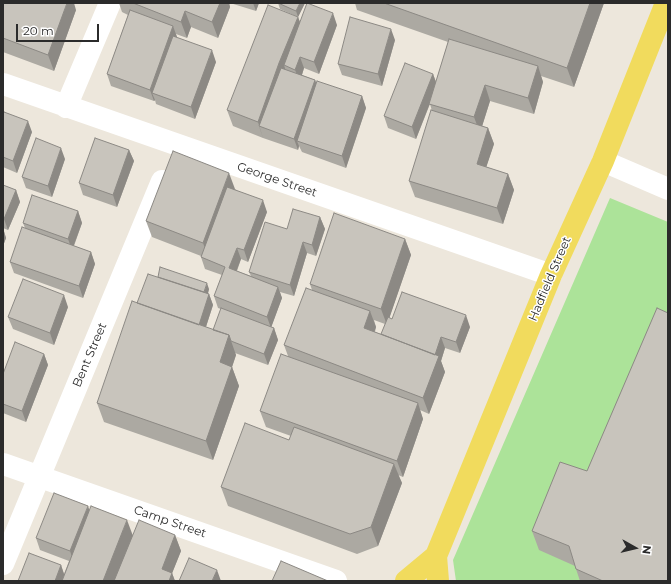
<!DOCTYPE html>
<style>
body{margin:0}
#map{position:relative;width:671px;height:584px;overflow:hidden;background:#ede7dc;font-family:Montserrat,sans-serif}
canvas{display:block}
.frame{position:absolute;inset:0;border:4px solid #2b2b2b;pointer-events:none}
.north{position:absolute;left:615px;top:528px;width:40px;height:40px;-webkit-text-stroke:3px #fff;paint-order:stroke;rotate:98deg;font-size:11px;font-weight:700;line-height:16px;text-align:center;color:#2b2b2b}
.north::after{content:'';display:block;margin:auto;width:14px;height:18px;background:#2b2b2b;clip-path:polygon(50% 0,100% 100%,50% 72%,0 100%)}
.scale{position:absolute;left:16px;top:24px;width:83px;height:18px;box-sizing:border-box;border:2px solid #2b2b2b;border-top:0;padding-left:5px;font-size:12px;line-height:14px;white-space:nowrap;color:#2b2b2b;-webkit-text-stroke:3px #fff;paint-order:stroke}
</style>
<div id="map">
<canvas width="671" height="584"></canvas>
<div class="frame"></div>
<div class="north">N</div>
<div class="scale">20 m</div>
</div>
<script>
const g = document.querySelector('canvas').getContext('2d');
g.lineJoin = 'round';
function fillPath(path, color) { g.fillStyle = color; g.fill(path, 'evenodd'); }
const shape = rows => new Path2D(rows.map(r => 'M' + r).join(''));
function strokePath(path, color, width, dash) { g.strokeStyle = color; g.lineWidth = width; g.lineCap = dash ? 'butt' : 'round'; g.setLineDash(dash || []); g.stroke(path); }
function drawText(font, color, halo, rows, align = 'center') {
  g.font = font + ' Montserrat,sans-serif'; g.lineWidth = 3; g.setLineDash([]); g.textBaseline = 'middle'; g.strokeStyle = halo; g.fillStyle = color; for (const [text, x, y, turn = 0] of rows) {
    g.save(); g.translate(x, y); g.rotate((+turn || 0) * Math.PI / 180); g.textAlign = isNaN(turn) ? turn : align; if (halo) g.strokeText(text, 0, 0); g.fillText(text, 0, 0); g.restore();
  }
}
const green = shape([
 [610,198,668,222,668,329,576,566,581,581,456,581,453,560]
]);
const minor = shape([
 [3,84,551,275],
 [66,107,110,3],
 [603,161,668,189],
 [3,464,336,581],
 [3,564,162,181]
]);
const major = shape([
 [406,581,436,556],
 [438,581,436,556,551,275,603,161,666,3]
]);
const wall = shape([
 [3,3,76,10,54,71,3,52],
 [119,3,229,3,230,7,218,38,191,27,187,38,176,34,177,38,216,62,195,119,156,104,155,100,154,101,111,86,107,74,128,15,122,12],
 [230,3,259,3,256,11],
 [278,3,305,3,298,17,280,9],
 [355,3,604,3,574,87,541,76,543,82,534,114,490,101,482,126,488,128,494,144,486,167,508,174,514,190,503,224,415,197,409,181,432,111,430,104,416,139,388,128,384,116,433,74,436,82,448,42,357,10],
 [298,17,300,22,337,25,319,74,304,68,302,75,315,80,317,84,362,96,366,108,346,168,302,152,299,146,298,150,263,138,233,126,227,110],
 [395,40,382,86,342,75,338,64],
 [3,115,32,132,17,173,3,167],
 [129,150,134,161,117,207,83,195,79,183],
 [65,159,52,197,26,188,22,177],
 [3,185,16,190,20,202,8,230,3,228,6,238,3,246],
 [235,189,267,212,248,262,241,259,237,271,251,276,249,272,287,229,320,217,325,229,316,256,307,253,294,296,280,292,282,298,271,327,274,328,278,340,268,365,235,353,236,355,232,367,239,386,213,460,104,422,97,403,137,303,158,277,209,289,208,294,209,294,213,305,206,327,213,330,221,309,218,308,214,296,222,275,205,269,201,257,201,256,152,237,146,221],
 [78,211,82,223,74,246,91,252,95,264,83,298,14,273,10,262,25,228,23,223],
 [405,239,411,255,389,318,392,319,470,327,460,353,445,348,441,361,445,372,429,414,420,410,423,419,403,477,398,475,402,483,378,546,357,554,228,506,221,487,289,440,291,436,266,427,260,411,288,356,284,345,312,290,310,284],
 [374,320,385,324,381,334,375,332,376,327],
 [68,307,54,345,13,329,8,317],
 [44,354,48,365,26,422,3,413,3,374],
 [89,511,133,535,175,535,181,551,172,573,175,581,18,581,61,565,64,574,69,561,40,550,36,538],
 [532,531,668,581,580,581,575,566,539,550]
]);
const shadedWall = shape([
 [67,3,74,3,76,10,54,71,48,55],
 [220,3,229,3,230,7,218,38,212,22],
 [253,3,259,3,256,11],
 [300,3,305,3,298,17,296,11],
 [590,3,604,3,574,87,567,68],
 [185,11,191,27,187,38,181,22],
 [333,13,337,25,319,74,314,62],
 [298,17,304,33,284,65,287,75,259,126,263,138,258,122,279,63],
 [173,26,177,37,156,94,152,93,155,100,154,101,150,90],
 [391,29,395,40,382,86,378,74],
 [212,50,216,62,195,119,191,107],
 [300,57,304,68,300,81,295,70],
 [538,66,543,82,534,114,528,98],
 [433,74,437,85,416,139,412,127],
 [315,80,319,92,297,141,299,146,298,150,294,139],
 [485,85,490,101,480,133,474,117],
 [362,96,366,108,346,168,342,156],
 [28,121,32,132,17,173,13,161],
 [488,128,494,144,482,180,477,164],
 [61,148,65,159,52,197,48,186],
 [129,150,134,161,117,207,113,195],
 [229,173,235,189,209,259,203,243],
 [508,174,514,190,503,224,497,208],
 [16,190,20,202,8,230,4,219],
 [263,200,267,212,248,262,244,250],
 [78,211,82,223,72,250,68,239],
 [320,217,325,229,316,256,312,245],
 [3,228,6,238,3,246],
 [405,239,411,255,387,325,381,309],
 [303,242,307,253,294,296,290,285],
 [237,248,241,259,233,280,229,268],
 [91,252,95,264,83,298,79,286],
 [207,283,209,289,205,303,203,297],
 [278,287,282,298,271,328,267,317],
 [209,294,213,305,201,342,197,331],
 [64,295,68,307,54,345,50,333],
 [370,311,376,327,370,344,364,328],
 [466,315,470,327,460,353,456,342],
 [274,328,278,340,268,365,264,354],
 [229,335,236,355,231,370,232,367,239,386,213,460,206,441,220,362],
 [441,337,445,348,441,361,445,372,429,414,423,398,434,358],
 [44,354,48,365,26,422,22,411],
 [418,403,423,419,403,477,397,461],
 [394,464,402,483,378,546,371,527],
 [88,506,92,518,74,563,70,551],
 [127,520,133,536,115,581,103,581],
 [175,535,181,551,169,581,162,569],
 [61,565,65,577,64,581,55,581],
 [217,570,221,581,212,581],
 [172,573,175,581,169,581]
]);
const building = shape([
 [3,3,67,3,48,55,3,38,3,3],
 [133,3,220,3,212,22,185,11,181,22,133,3],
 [278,3,300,3,296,11,278,3],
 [307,3,333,13,314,62,300,57,295,70,284,65,307,3],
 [384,3,590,3,567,68,384,3],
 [268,5,298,17,279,63,258,122,227,110,268,5],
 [130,10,173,26,150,90,107,74,130,10],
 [350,17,391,29,378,74,338,64,350,17],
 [173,36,212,50,191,107,152,93,173,36],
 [449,39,538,66,528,98,485,85,474,117,429,104,449,39],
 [405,63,433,74,412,127,384,116,405,63],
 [281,68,315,80,294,139,259,126,281,68],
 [317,81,362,96,342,156,297,141,317,81],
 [431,110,488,128,477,164,508,174,497,208,409,181,431,110],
 [4,112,28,121,13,161,3,157,3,115,4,112],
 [36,138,61,148,48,186,22,177,36,138],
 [95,138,129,150,113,195,79,183,95,138],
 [173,151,229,173,203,243,146,221,173,151],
 [3,185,16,190,4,219,3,218,3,185],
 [227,187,263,200,244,250,237,248,229,268,278,287,267,317,214,296,225,267,201,257,227,187],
 [32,195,78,211,68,239,23,223,32,195],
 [293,209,320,217,312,245,303,242,290,285,249,272,265,222,287,229,293,209],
 [334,213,405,239,381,309,310,284,334,213],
 [22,227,91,252,79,286,10,262,22,227],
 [160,267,207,283,204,292,158,277,160,267],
 [148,274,209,294,199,325,137,303,148,274],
 [23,279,64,295,50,333,8,317,23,279],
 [306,288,370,311,364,328,439,356,423,398,284,345,306,288],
 [402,292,466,315,456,342,441,337,435,355,381,334,388,317,392,319,402,292],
 [132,301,229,335,220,362,232,367,206,441,97,403,132,301],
 [221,308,274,328,264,354,231,341,229,335,213,330,221,308],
 [657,308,668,313,668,581,603,581,576,569,569,546,532,531,560,462,587,471,657,308],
 [15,342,44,354,22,411,3,404,3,374,15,342],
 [281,354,418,403,397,461,260,411,281,354],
 [245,423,289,440,294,427,394,464,371,527,350,534,221,487,245,423],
 [54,493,88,506,70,551,36,538,54,493],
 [91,506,127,520,103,581,62,581,91,506],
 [139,520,175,535,162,569,172,573,169,581,114,581,139,520],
 [29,553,61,565,55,581,18,581,29,553],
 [189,558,217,570,212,581,179,581,189,558],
 [281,561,328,581,272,581,281,561]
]);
const streetNames = [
 ["George Street",277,180,19],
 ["Hadfield Street",550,279,-67],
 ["Bent Street",90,355,-67],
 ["Camp Street",170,522,19]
];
fillPath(green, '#ace399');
strokePath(minor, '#fff', 22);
strokePath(major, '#f1db5d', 22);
fillPath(wall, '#aca9a2');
fillPath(shadedWall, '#8c8984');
fillPath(building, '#c8c4bc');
strokePath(building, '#8c8984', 1);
drawText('12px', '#2b2b2b', '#fff', streetNames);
</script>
